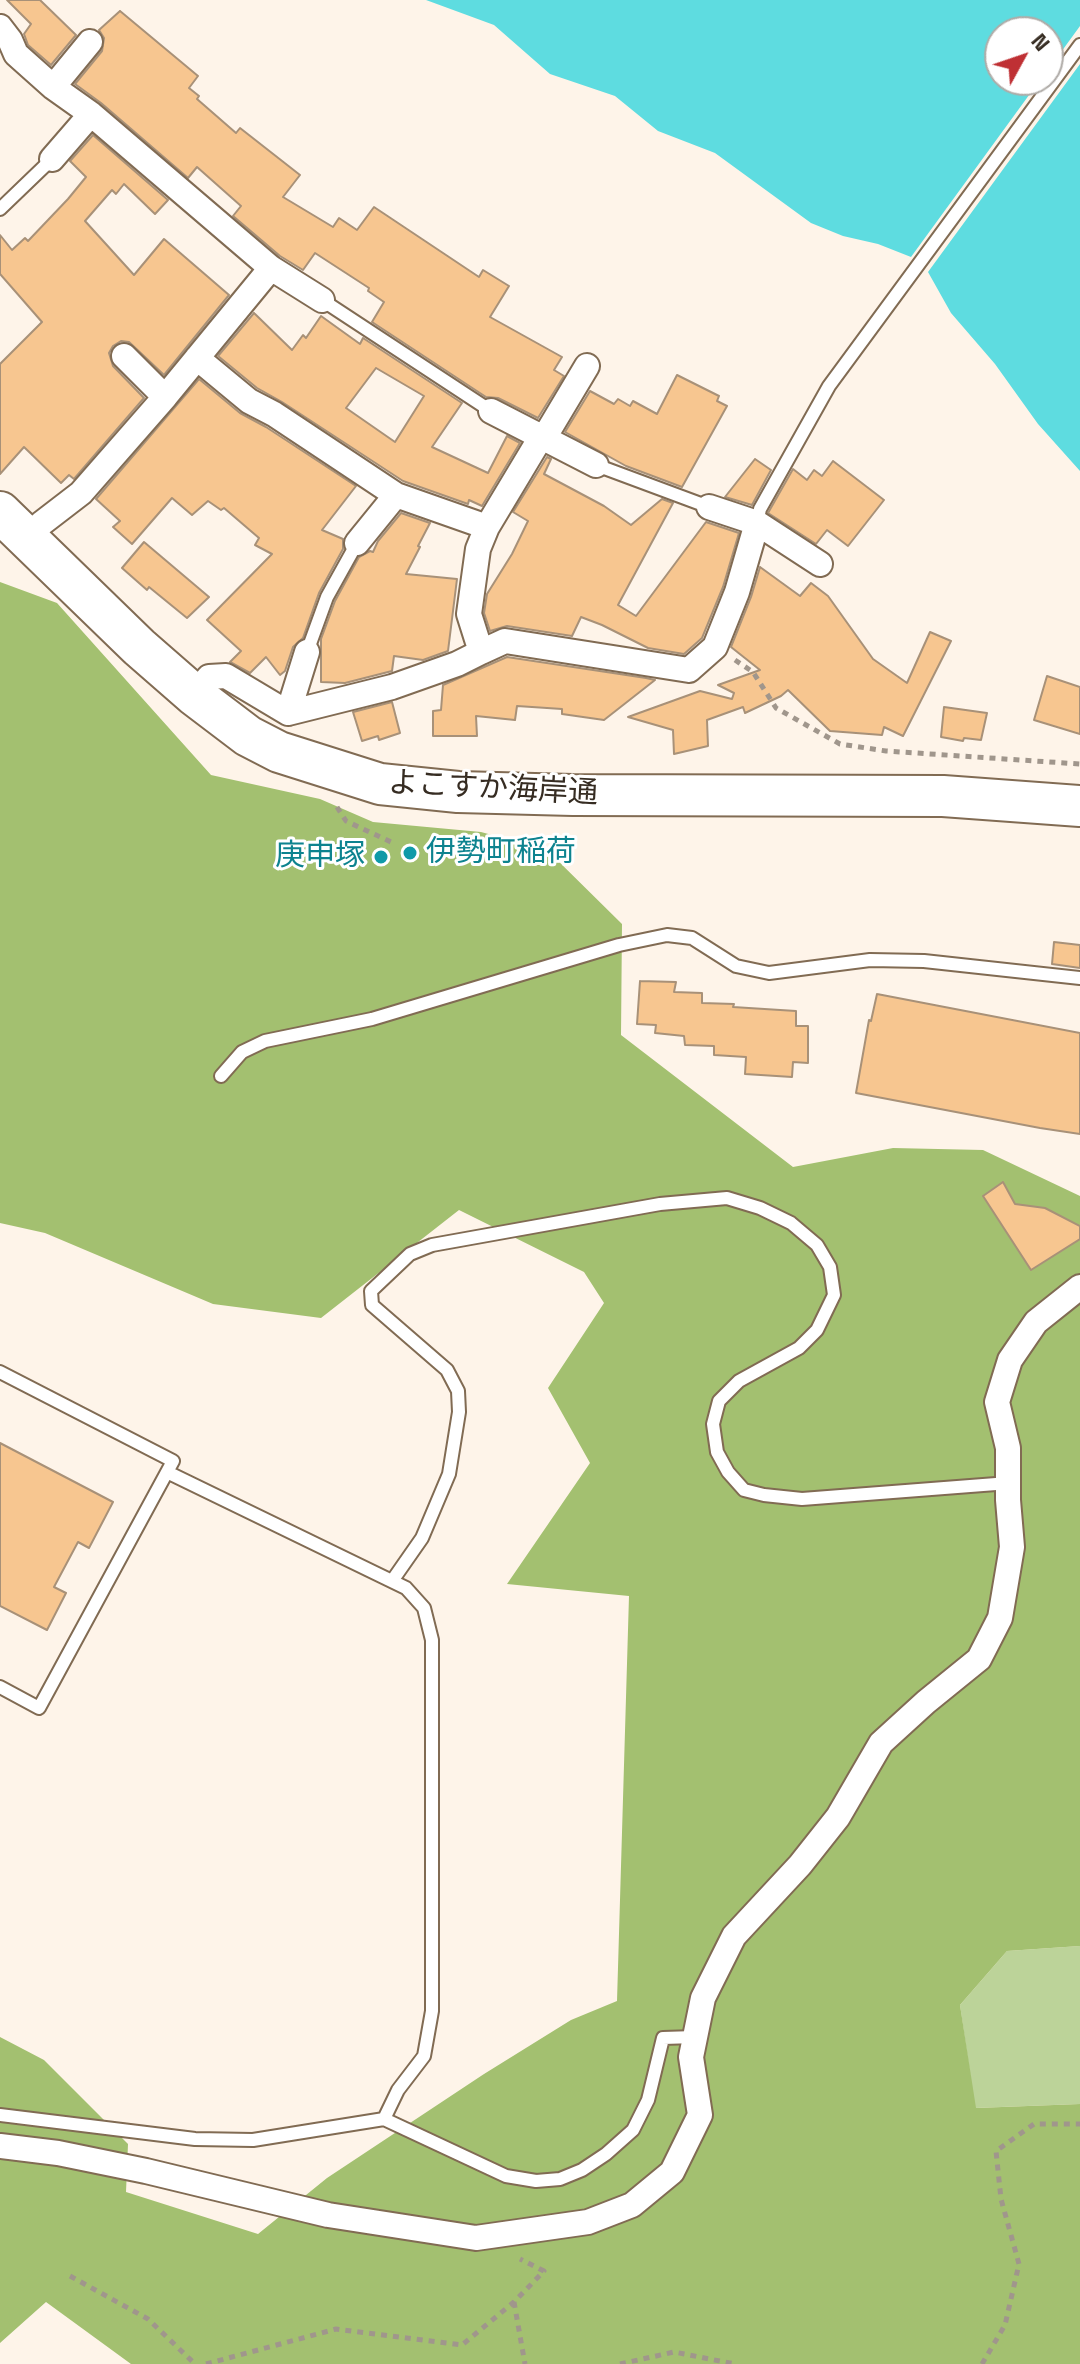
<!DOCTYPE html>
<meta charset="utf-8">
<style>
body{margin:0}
#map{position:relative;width:1080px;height:2364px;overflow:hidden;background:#fef4e9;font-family:"Space Grotesk",sans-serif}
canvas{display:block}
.north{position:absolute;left:984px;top:16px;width:80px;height:80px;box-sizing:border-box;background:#fff;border:2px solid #afaba7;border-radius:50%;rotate:50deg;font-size:22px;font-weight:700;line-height:32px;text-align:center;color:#362c22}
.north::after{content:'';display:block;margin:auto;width:28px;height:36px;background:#bf3034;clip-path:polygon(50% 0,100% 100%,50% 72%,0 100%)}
</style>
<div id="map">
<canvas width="1080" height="2364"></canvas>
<div class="north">N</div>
</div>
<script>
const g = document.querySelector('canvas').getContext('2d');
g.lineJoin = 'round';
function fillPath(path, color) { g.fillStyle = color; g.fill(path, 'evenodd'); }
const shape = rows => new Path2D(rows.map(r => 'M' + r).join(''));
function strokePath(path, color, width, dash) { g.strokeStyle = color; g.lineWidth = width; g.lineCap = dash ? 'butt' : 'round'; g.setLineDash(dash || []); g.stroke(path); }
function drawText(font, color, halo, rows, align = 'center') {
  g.font = font + ' "Space Grotesk","Noto Sans JP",sans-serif'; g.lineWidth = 6; g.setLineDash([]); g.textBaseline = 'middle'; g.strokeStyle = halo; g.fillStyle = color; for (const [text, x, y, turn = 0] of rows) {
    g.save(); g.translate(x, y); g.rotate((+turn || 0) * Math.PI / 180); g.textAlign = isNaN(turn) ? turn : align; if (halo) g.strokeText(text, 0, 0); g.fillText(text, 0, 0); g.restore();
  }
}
const green = shape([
 [1080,1946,1080,2104,975,2108,960,2005,1007,1951]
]);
const forest = shape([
 [0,582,57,603,211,775,320,799,373,822,481,832,547,850,622,924,621,1035,793,1167,893,1148,983,1150,1080,1196,1080,1946,1007,1951,960,2005,976,2108,1080,2104,1080,2364,131,2364,46,2302,0,2343,0,2037,44,2060,128,2144,126,2192,258,2234,327,2178,484,2074,571,2020,617,2001,629,1596,507,1584,590,1463,548,1388,604,1303,584,1272,459,1210,321,1318,213,1304,45,1233,0,1223]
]);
const water = shape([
 [426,0,1080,0,1080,26,1048,70,1048,32,1000,32,1000,80,1040,80,911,257,878,244,843,236,811,223,715,153,658,131,615,96,550,74,494,25],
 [1080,64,1080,471,1038,424,995,364,951,313,928,272]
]);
const building = shape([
 [7,0,40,0,76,35,51,65,28,45,24,34,31,24,7,0],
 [120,11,198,76,189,88,199,96,197,99,236,133,240,128,300,175,283,197,333,227,339,218,357,230,374,207,479,277,483,270,509,286,490,317,562,357,554,370,564,376,538,418,498,398,486,397,372,322,384,302,368,291,369,288,315,253,303,270,280,256,233,216,241,206,197,167,188,178,101,103,75,84,102,51,104,38,99,30,120,11],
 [93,135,168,200,155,214,124,184,116,194,112,190,85,221,134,275,164,239,229,295,164,375,129,342,121,341,113,346,109,353,113,366,144,398,74,479,69,475,61,483,24,447,0,474,0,364,42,322,0,274,0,235,12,250,25,238,28,241,68,199,86,177,70,161,93,135],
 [254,313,292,350,303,335,306,338,321,316,360,344,363,338,462,403,432,447,488,473,507,436,520,443,482,506,469,500,468,504,403,481,282,402,257,388,218,356,254,313],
 [376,368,424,396,395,442,346,408,376,368],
 [677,375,719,396,717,401,727,406,682,487,626,466,565,432,590,391,614,404,618,399,630,406,633,401,657,414,677,375],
 [199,379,240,413,266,427,356,486,322,530,343,539,343,549,319,593,303,638,293,647,285,671,280,675,266,657,250,673,230,662,241,651,207,620,272,554,255,545,259,538,224,508,221,510,208,501,192,515,172,498,132,544,113,527,120,521,96,499,199,379],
 [547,457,551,459,544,474,604,506,631,525,662,499,673,503,618,605,636,616,706,522,739,533,723,587,702,638,684,654,648,648,602,625,581,617,572,636,507,626,490,631,484,613,487,594,512,554,528,521,513,512,547,457],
 [755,459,771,470,752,505,725,497,755,459],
 [833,461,884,500,848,546,827,530,816,544,768,513,793,469,807,480,814,470,822,476,833,461],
 [401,513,430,523,418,546,420,547,406,574,457,579,448,651,423,660,394,656,392,671,345,683,321,682,321,639,335,601,359,557,370,551,373,552,378,541,401,513],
 [144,542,209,597,187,618,149,587,147,590,122,568,144,542],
 [760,567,800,596,811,583,828,596,873,659,907,683,930,632,951,641,903,736,884,727,882,735,830,731,788,690,781,696,745,713,743,707,707,720,708,746,674,754,673,730,628,717,700,691,732,699,734,693,718,685,760,670,731,647,751,597,760,567],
 [507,657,646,678,655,680,604,720,562,714,562,709,517,706,515,720,476,716,477,736,433,736,433,711,441,710,443,685,507,657],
 [1047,676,1080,687,1080,734,1034,720,1047,676],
 [392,702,400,733,379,740,378,736,362,741,353,712,392,702],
 [944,707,987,713,981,740,964,738,963,741,941,737,944,707],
 [1054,942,1080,945,1080,968,1052,964,1054,942],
 [640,981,676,982,674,992,702,993,702,1003,734,1004,733,1007,796,1011,796,1026,808,1026,808,1063,793,1062,792,1077,745,1074,746,1057,714,1055,714,1046,685,1045,684,1036,655,1033,656,1025,637,1024,640,981],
 [877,994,1080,1033,1080,1134,1040,1128,856,1093,869,1020,871,1021,877,994],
 [1003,1182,1015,1204,1045,1208,1080,1226,1080,1239,1031,1270,983,1196,1003,1182],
 [0,1443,113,1502,89,1548,78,1542,54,1587,66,1593,47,1630,0,1606,0,1443]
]);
const path = shape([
 [735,660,753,672,776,708,840,744,886,751,1080,764],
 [337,807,346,821,391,842],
 [70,2276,148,2319,195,2364],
 [514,2302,525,2364],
 [206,2364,336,2329,462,2345,514,2302,544,2271,520,2259],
 [620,2364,674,2352,735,2364],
 [982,2364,1005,2325,1019,2264,1001,2199,996,2151,1034,2124,1080,2124]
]);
const service = shape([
 [0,209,52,159],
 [322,300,491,411],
 [596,465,709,507],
 [757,523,760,509,829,386,1080,45],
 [307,652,327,597,357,543],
 [221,1076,242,1052,265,1041,372,1019,619,945,667,935,692,938,736,966,769,973,870,960,924,961,1080,978],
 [0,1372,173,1461,39,1708,0,1687],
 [167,1472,406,1588,424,1608,432,1640,432,2011,424,2056,398,2090,384,2119],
 [392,1581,422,1538,449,1474,459,1412,458,1391,447,1370,372,1305,371,1291,410,1254,432,1245,660,1204,727,1198,760,1208,791,1223,817,1245,830,1267,834,1295,817,1330,799,1348,739,1381,719,1401,713,1424,717,1452,728,1472,744,1490,764,1495,802,1499,1009,1483],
 [0,2115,195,2139,253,2140,384,2119,506,2176,536,2181,560,2179,582,2170,606,2154,633,2130,648,2100,663,2038,695,2037]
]);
const minor = shape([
 [0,27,10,40,16,54,53,87,91,114,271,268,322,300],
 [53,87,90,42],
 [52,159,91,114],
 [124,356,165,397],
 [197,358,249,401,274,414,396,495,487,527],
 [491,411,596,465],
 [544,438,587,366],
 [709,507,757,523,820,564],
 [25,539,42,523,81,493,165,397,271,268],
 [357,543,396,495],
 [481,652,505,641,689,670,715,647,737,592,757,523],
 [194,695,209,677,226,676,288,713,392,687,457,664,481,652,469,614,478,549,487,527,541,437],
 [288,713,307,652],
 [0,2146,58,2153,146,2171,328,2215,476,2238,588,2222,632,2205,672,2172,700,2115,691,2057,703,1998,734,1936,800,1865,838,1817,881,1743,926,1702,979,1659,1000,1618,1012,1547,1008,1500,1008,1448,997,1402,1010,1360,1036,1322,1080,1287]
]);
const trunk = shape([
 [0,512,139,647,194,695,248,736,279,752,380,784,458,792,573,795,943,796,1080,806]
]);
const markers = [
 [410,853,8,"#0f9aa8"],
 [381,857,8,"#0f9aa8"]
];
const streetNames = [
 ["よこすか海岸通",493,789,3]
];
const cultureNames = [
 ["伊勢町稲荷",426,853],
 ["庚申塚",365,857,"right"]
];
fillPath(green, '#bcd399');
fillPath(forest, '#a3c070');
fillPath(water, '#5edce0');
fillPath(building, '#f7c690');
strokePath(building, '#a89178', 2);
strokePath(service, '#816b53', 16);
strokePath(minor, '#816b53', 28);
strokePath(trunk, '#816b53', 44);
strokePath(path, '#a0968c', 5, [6, 6]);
strokePath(service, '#fff', 12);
strokePath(minor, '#fff', 24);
strokePath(trunk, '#fff', 40);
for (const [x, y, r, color] of markers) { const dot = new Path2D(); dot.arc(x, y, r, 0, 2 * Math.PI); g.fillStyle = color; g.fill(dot); strokePath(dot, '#fff', 3); }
drawText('30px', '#362c22', '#fff', streetNames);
drawText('30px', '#0d838f', '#fff', cultureNames, 'left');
</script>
